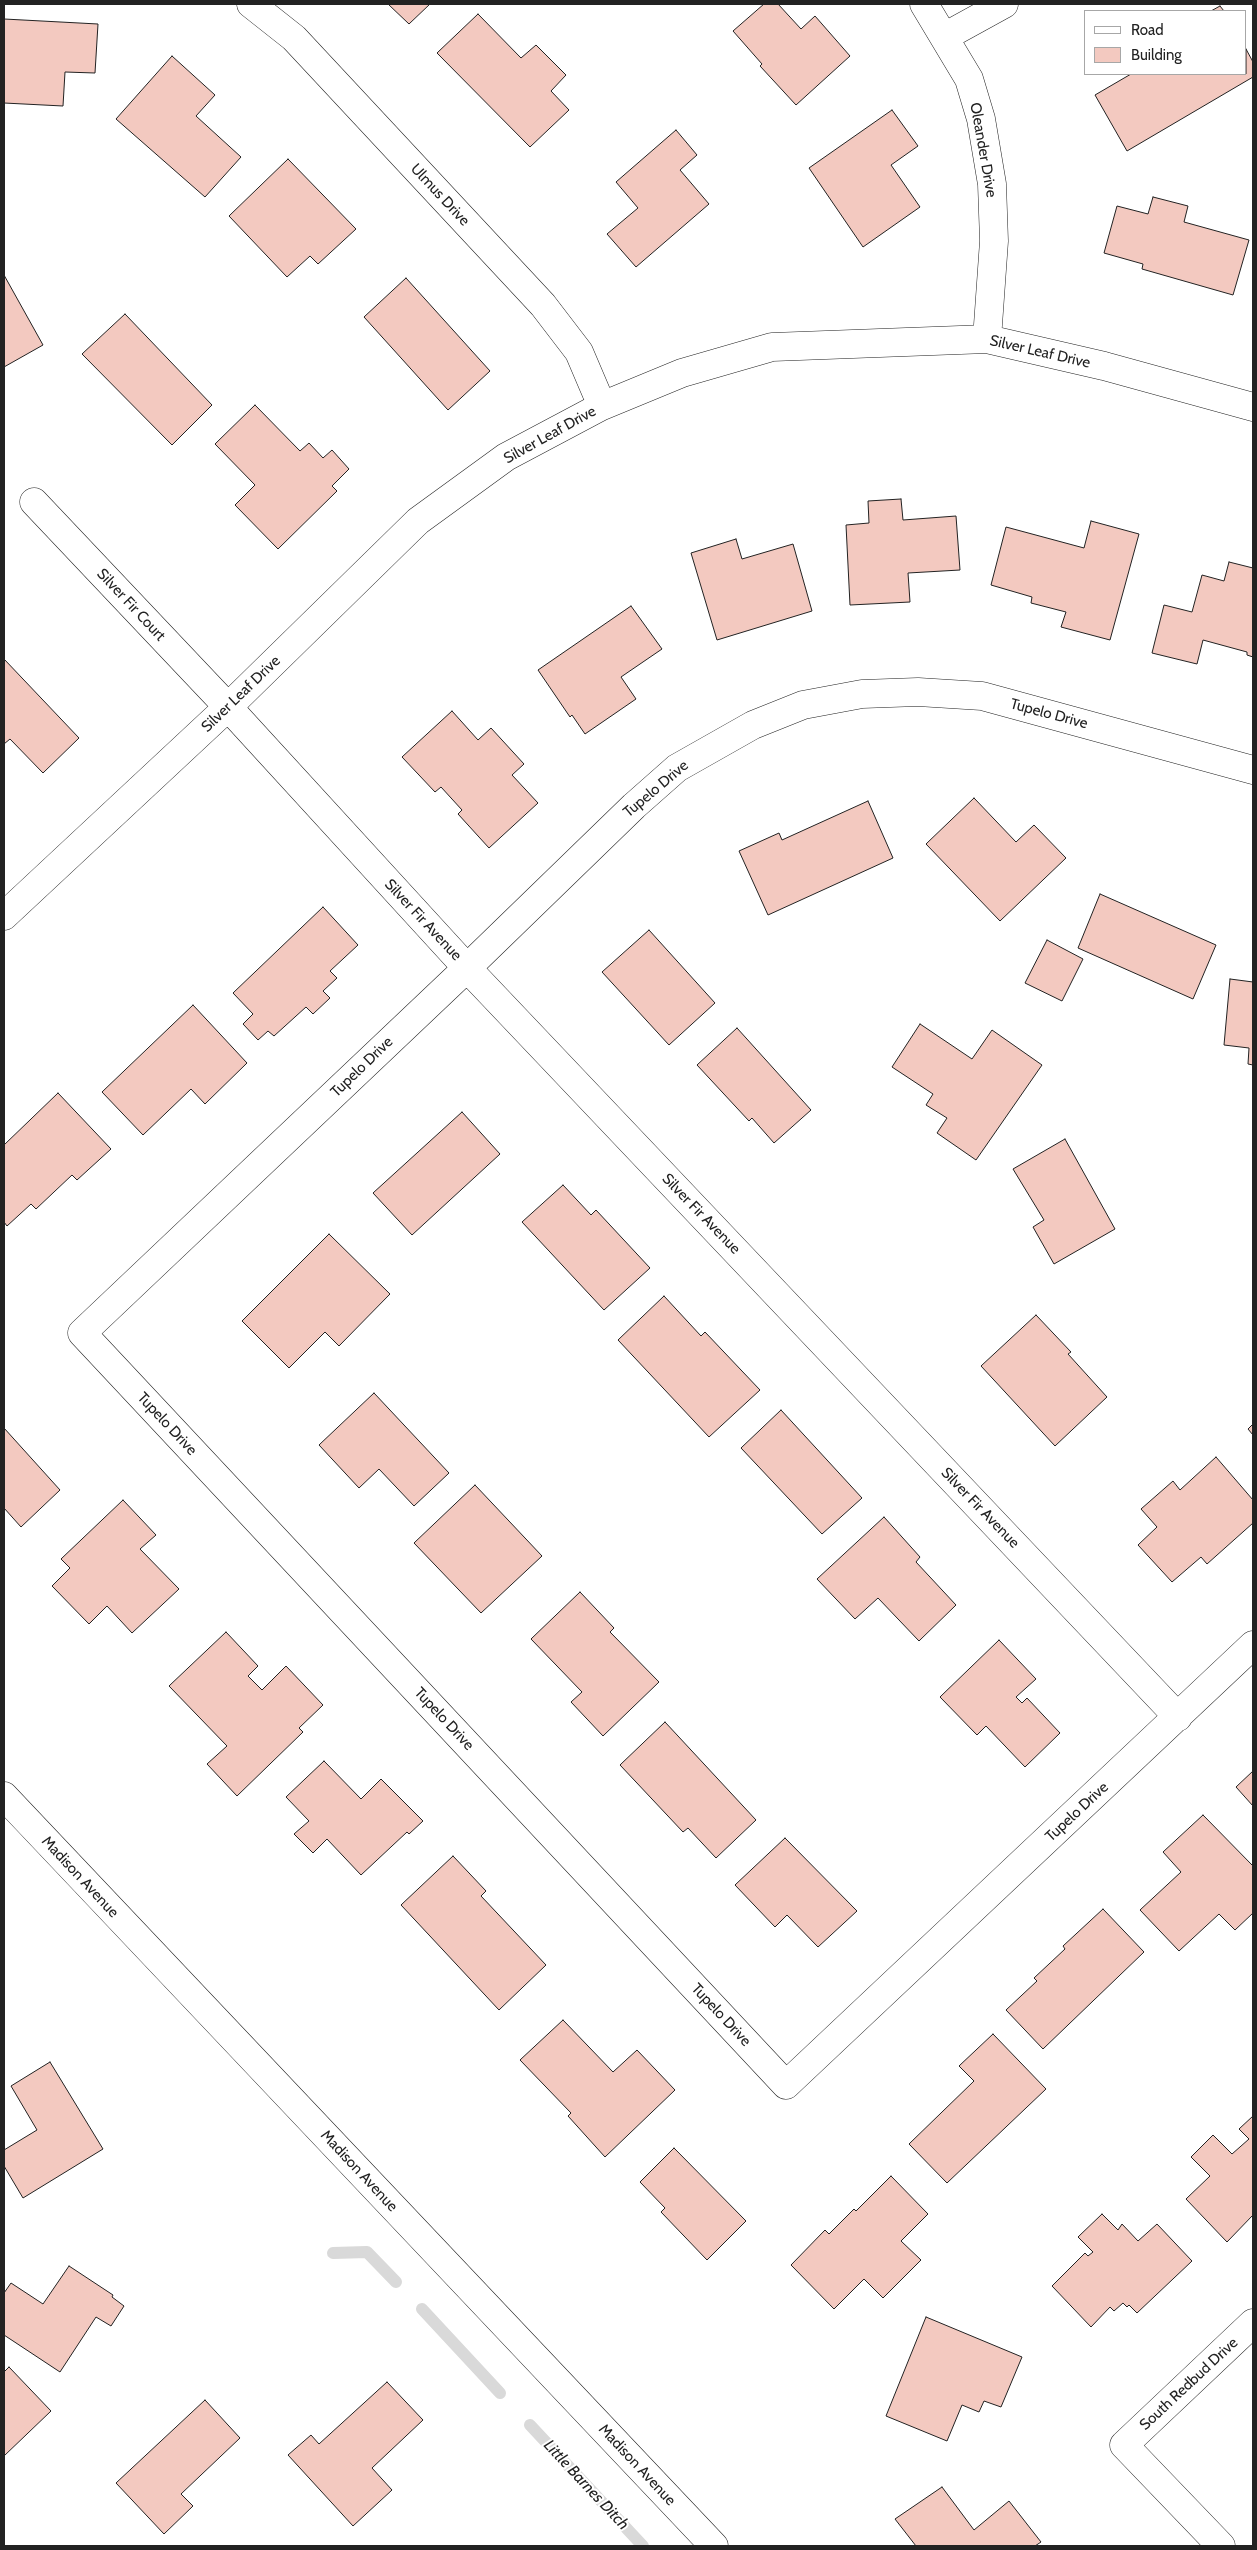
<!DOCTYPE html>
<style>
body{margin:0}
#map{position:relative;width:1257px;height:2550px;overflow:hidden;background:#fff;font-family:Cabin,sans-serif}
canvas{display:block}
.frame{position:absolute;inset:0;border:5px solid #222;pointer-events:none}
.legend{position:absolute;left:1084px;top:10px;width:162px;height:65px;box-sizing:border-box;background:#fff;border:1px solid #a7a7a7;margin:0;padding:6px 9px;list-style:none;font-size:15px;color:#222}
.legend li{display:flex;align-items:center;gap:10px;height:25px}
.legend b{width:25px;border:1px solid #a7a7a7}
</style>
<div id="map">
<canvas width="1257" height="2550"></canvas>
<div class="frame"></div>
<ul class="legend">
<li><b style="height:6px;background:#fff"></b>Road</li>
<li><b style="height:14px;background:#f3c9c0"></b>Building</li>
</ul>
</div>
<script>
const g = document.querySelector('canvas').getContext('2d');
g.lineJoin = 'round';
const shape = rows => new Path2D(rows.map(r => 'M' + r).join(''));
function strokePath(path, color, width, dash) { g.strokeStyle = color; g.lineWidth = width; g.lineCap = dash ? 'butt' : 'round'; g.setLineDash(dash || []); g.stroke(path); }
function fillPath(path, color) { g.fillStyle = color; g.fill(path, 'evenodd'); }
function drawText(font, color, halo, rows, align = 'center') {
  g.font = font + ' Cabin,sans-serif'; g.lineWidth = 4; g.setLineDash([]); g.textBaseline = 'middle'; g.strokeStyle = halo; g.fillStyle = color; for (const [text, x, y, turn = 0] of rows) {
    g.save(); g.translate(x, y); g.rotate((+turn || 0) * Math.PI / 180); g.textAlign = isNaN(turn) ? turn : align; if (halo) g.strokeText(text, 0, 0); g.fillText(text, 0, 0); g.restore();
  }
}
const stream = shape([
 [333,2253,367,2252,396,2282],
 [422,2309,500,2393],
 [530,2425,643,2546]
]);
const building = shape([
 [388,4,430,4,409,24,388,4],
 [764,4,778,4,801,29,815,16,850,56,796,105,760,66,762,64,733,31,764,4],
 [1220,6,1224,11,1211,11,1220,6],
 [478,14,521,58,536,45,566,75,551,91,569,110,530,147,437,53,478,14],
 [4,19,98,24,95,73,65,72,63,106,4,103,4,19],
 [1246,49,1253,62,1253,77,1127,151,1095,95,1131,74,1246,74,1246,49],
 [172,56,215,95,196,116,241,157,205,197,116,119,172,56],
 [892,110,918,146,891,165,920,207,863,247,809,168,892,110],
 [676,130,697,155,680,170,709,204,636,267,607,234,638,208,616,182,676,130],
 [288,159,356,229,318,264,310,256,287,277,229,216,288,159],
 [1153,197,1188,206,1184,222,1249,240,1233,295,1142,269,1143,264,1104,253,1117,206,1148,214,1153,197],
 [4,275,43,345,4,367,4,275],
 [406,278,490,371,448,410,364,317,406,278],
 [125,314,212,405,172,445,82,354,125,314],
 [255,405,300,451,309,443,323,458,332,450,349,469,332,486,337,491,278,549,235,505,255,485,215,444,255,405],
 [901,499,903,520,956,516,960,570,908,573,910,602,850,605,846,525,869,523,868,501,901,499],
 [1091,521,1139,534,1110,640,1061,627,1066,612,1031,603,1032,597,991,585,1006,527,1084,548,1091,521],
 [736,539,742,559,793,544,812,611,717,640,691,553,736,539],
 [1229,562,1253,568,1253,657,1247,655,1247,652,1203,640,1197,664,1152,653,1164,605,1192,612,1202,575,1224,581,1229,562],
 [631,606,662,649,621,677,636,699,585,734,572,715,570,717,538,670,631,606],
 [4,659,79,738,43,773,10,739,4,744,4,659],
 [452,711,478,740,491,728,524,764,512,775,538,803,489,848,458,814,462,810,441,787,435,792,402,757,452,711],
 [974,798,1016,842,1034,825,1066,858,1000,921,926,844,974,798],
 [868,801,893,858,768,915,739,851,779,833,782,840,868,801],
 [1100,894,1216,945,1193,999,1078,948,1100,894],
 [323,907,358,945,330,971,337,978,323,991,330,998,313,1014,306,1007,274,1036,268,1031,258,1040,243,1024,253,1014,233,993,323,907],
 [649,930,715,1003,669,1045,602,972,649,930],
 [1047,940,1083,959,1062,1001,1025,983,1047,940],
 [1230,979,1253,982,1253,1065,1248,1064,1249,1048,1224,1045,1230,979],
 [193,1005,247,1063,205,1104,191,1089,143,1135,102,1092,193,1005],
 [920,1024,972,1059,992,1030,1042,1065,976,1160,937,1133,947,1118,926,1105,933,1094,892,1067,920,1024],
 [737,1028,811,1110,774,1143,752,1118,749,1121,697,1065,737,1028],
 [58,1093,111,1149,77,1180,72,1175,36,1209,31,1204,7,1226,4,1222,4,1145,58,1093],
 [462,1112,500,1154,412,1235,373,1193,462,1112],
 [1065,1139,1115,1229,1054,1264,1033,1227,1044,1220,1013,1169,1065,1139],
 [563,1185,591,1215,596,1210,650,1268,604,1310,522,1222,563,1185],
 [329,1234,390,1294,339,1346,325,1332,289,1368,242,1321,329,1234],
 [664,1296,701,1336,705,1332,760,1390,709,1437,618,1340,664,1296],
 [1036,1315,1071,1352,1068,1354,1107,1397,1055,1446,981,1366,1036,1315],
 [374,1393,449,1473,414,1506,379,1469,359,1488,319,1445,374,1393],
 [781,1410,862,1498,822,1534,741,1448,781,1410],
 [1253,1424,1253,1435,1248,1429,1253,1424],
 [4,1428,60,1490,21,1527,4,1508,4,1428],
 [1216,1457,1253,1500,1253,1523,1207,1564,1201,1557,1172,1582,1138,1545,1157,1527,1141,1509,1173,1481,1180,1490,1216,1457],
 [475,1485,542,1556,481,1613,414,1543,475,1485],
 [123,1500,156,1535,140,1549,179,1589,132,1633,107,1606,89,1624,52,1586,70,1568,61,1559,123,1500],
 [884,1517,920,1557,916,1562,956,1605,919,1641,878,1598,855,1619,817,1579,884,1517],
 [580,1592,614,1628,610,1632,659,1682,603,1736,571,1702,582,1692,531,1639,580,1592],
 [226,1632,258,1666,248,1676,262,1690,286,1666,323,1705,299,1728,303,1732,237,1796,207,1764,227,1746,169,1686,226,1632],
 [999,1640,1036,1679,1016,1697,1022,1703,1027,1698,1060,1733,1025,1767,986,1726,977,1735,940,1697,999,1640],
 [665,1722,756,1820,716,1858,688,1828,683,1832,620,1765,665,1722],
 [324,1761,361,1799,381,1779,423,1821,409,1834,407,1832,361,1875,327,1839,313,1853,294,1834,309,1821,286,1797,324,1761],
 [1253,1771,1253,1806,1236,1787,1253,1771],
 [1203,1815,1253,1866,1253,1913,1235,1930,1219,1914,1179,1951,1140,1910,1181,1872,1163,1852,1203,1815],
 [785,1838,857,1911,818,1947,787,1915,775,1927,735,1885,785,1838],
 [453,1856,486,1891,481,1896,546,1965,499,2010,401,1905,453,1856],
 [1103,1909,1144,1952,1043,2049,1006,2010,1037,1981,1034,1978,1065,1949,1063,1946,1103,1909],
 [563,2020,613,2072,637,2050,675,2090,605,2157,568,2116,571,2113,520,2060,563,2020],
 [993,2034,1046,2089,947,2183,909,2144,974,2081,959,2066,993,2034],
 [50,2062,103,2149,23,2198,4,2166,4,2150,37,2130,11,2086,50,2062],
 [1253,2116,1253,2215,1227,2242,1186,2199,1210,2176,1191,2157,1213,2135,1232,2154,1249,2139,1239,2129,1253,2116],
 [674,2148,746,2221,707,2260,661,2212,665,2208,640,2182,674,2148],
 [891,2176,928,2214,901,2241,921,2260,883,2298,864,2279,834,2309,791,2265,825,2230,829,2234,854,2209,856,2211,891,2176],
 [1102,2214,1118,2230,1122,2224,1138,2241,1157,2224,1192,2261,1137,2313,1129,2305,1127,2307,1123,2303,1114,2311,1110,2307,1091,2327,1052,2286,1085,2253,1088,2256,1093,2252,1078,2237,1102,2214],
 [69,2266,113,2295,112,2297,124,2306,111,2326,96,2317,60,2372,4,2335,4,2293,11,2283,43,2304,69,2266],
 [926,2317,1022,2357,1001,2407,984,2401,979,2412,962,2405,947,2441,886,2416,926,2317],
 [9,2367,51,2411,4,2456,4,2372,9,2367],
 [387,2382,423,2420,372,2468,392,2490,353,2526,288,2455,311,2435,319,2444,387,2382],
 [205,2400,240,2438,181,2494,193,2506,164,2534,116,2483,205,2400],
 [942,2487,974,2530,1009,2501,1041,2542,1035,2546,916,2546,895,2519,942,2487]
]);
const minor = shape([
 [251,4,294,38,543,305,579,352,602,406],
 [924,4,969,79,981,119,992,184,994,241,987,339],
 [944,37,1004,4],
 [34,502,228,707,467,968,1178,1717],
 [1253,770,982,696,918,692,862,694,803,705,753,725,677,768,634,806,467,968,82,1333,786,2085,1253,1645],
 [4,916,228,707,418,521,506,457,602,406,682,373,772,347,987,339,1104,366,1253,407],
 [1221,2546,1124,2445,1253,2323]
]);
const major = shape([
 [4,1796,714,2546]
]);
const streetNames = [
 ["Oleander Drive",983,150,80],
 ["Ulmus Drive",440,195,47],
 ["Silver Leaf Drive",1040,352,13],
 ["Silver Leaf Drive",550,435,-29],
 ["Silver Fir Court",131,605,47],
 ["Silver Leaf Drive",241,694,-44],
 ["Tupelo Drive",1049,714,15],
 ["Tupelo Drive",656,789,-40],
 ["Silver Fir Avenue",423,920,47],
 ["Tupelo Drive",362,1067,-44],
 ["Silver Fir Avenue",701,1214,46],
 ["Tupelo Drive",167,1424,47],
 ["Silver Fir Avenue",980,1508,46],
 ["Tupelo Drive",444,1719,47],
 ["Tupelo Drive",1077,1812,-43],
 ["Madison Avenue",80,1877,47],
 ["Tupelo Drive",721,2015,47],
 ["Madison Avenue",359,2171,47],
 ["South Redbud Drive",1189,2384,-43],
 ["Madison Avenue",637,2465,47]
];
const waterNames = [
 ["Little Barnes Ditch",586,2485,47]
];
strokePath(stream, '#d9d9d9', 12);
fillPath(building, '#f3c9c0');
strokePath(building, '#222', 1);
strokePath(minor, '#222', 29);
strokePath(major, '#222', 29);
strokePath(minor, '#fff', 28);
strokePath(major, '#fff', 28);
drawText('15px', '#222', '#fff', streetNames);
drawText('italic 16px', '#222', '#fff', waterNames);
</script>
